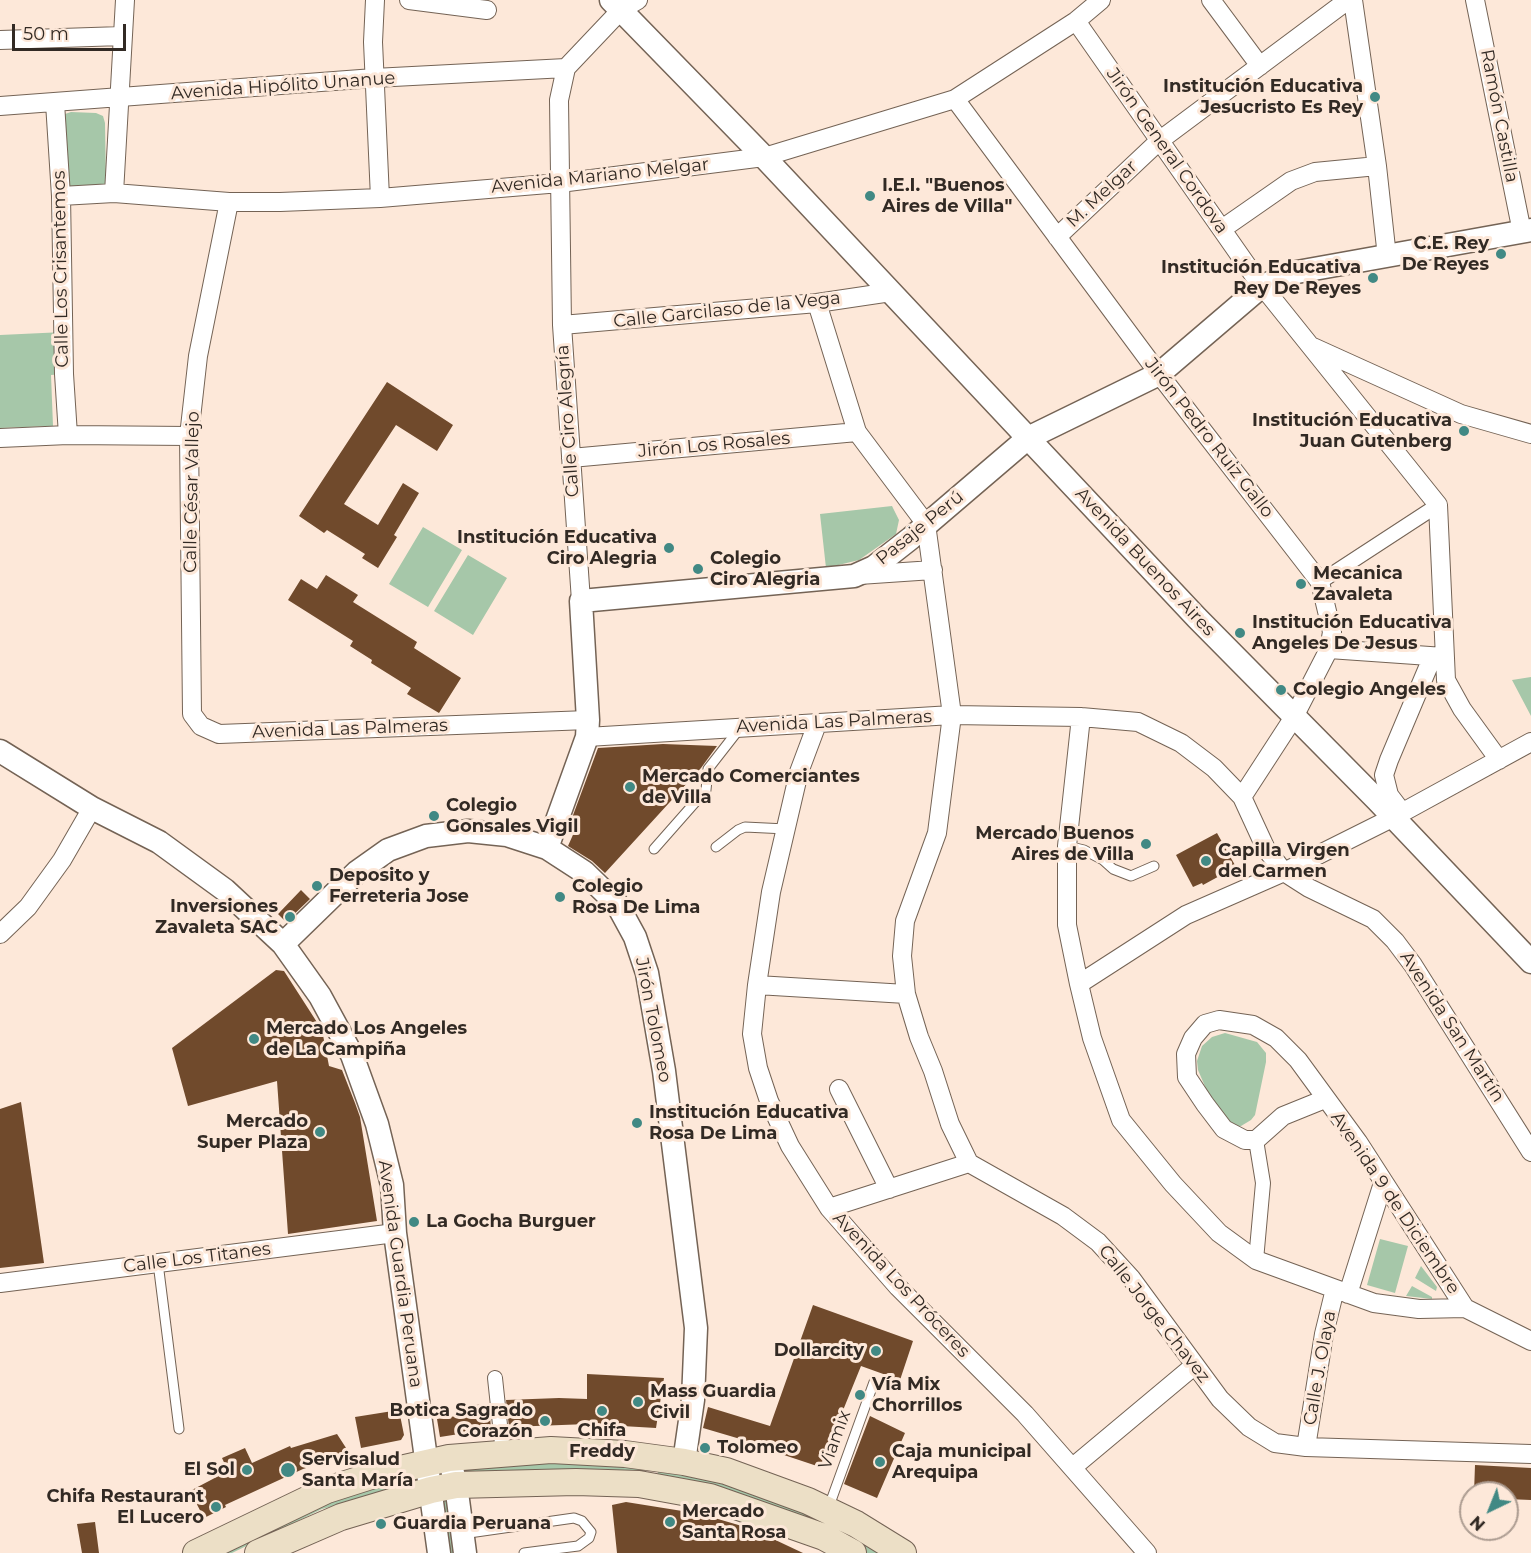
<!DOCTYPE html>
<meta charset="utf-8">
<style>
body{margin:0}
#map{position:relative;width:1531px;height:1553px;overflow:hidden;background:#fde8d9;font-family:Montserrat,sans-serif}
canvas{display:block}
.north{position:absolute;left:1459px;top:1481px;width:60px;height:60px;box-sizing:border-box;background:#fde8d9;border:2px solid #ac9c91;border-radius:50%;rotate:223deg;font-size:16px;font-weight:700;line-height:24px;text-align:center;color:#322a24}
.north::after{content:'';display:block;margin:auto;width:21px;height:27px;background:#418984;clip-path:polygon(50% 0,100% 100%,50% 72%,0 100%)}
.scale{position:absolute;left:12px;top:24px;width:114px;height:27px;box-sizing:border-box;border:3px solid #322a24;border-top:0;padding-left:8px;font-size:18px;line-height:21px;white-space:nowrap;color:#322a24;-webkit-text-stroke:4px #fde8d9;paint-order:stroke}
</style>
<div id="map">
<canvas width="1531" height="1553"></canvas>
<div class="north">N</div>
<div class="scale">50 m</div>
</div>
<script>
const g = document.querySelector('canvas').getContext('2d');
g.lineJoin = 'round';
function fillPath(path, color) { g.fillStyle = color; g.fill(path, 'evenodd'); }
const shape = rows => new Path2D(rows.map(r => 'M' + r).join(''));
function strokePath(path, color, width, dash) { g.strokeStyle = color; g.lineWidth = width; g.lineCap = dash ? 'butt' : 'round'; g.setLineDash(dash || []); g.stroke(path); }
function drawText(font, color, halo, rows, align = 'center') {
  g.font = font + ' Montserrat,sans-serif'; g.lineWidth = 6; g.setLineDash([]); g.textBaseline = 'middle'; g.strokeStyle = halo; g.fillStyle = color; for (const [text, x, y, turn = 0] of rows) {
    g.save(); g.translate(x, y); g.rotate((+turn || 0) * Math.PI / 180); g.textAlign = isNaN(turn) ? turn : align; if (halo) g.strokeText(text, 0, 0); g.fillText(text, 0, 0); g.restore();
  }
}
const green = shape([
 [71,112,96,113,103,116,105,123,106,182,100,189,70,188,67,180,62,120,65,114],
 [64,332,64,374,51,375,53,426,0,428,0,335],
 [892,506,899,520,896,534,859,560,826,568,820,514],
 [423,527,462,550,428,607,389,584],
 [468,555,507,578,473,635,434,611],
 [1531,677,1531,716,1512,680],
 [1225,1033,1257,1042,1266,1053,1266,1062,1255,1115,1251,1120,1241,1126,1235,1126,1216,1112,1198,1070,1197,1061,1202,1046,1212,1037],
 [1380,1239,1408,1246,1395,1293,1367,1285],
 [1421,1266,1437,1287,1436,1291,1415,1278],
 [1412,1286,1432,1297,1432,1299,1406,1296],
 [552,1460,644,1464,643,1473,462,1474,460,1464],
 [659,1466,722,1481,782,1500,886,1553,866,1553,832,1532,657,1478],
 [416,1474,418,1484,322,1509,232,1553,209,1553,289,1513],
 [448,1496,457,1553,448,1553,441,1497]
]);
const building = shape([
 [387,382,453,425,437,451,396,425,344,504,378,525,403,483,419,493,394,535,397,537,378,568,362,558,365,554,327,530,324,533,299,516],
 [326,575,358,595,353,602,417,642,414,648,461,678,439,713,407,694,411,688,371,663,372,660,350,646,353,641,288,600,301,579,317,589],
 [663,744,717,746,701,768,605,873,592,861,568,846,576,828,569,826,598,748],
 [1217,833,1236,867,1203,885,1202,883,1193,887,1176,855],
 [301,890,310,899,286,922,278,914],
 [276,970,284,971,322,1030,329,1066,342,1070,355,1103,360,1117,377,1221,288,1234,277,1081,188,1106,172,1048],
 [21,1102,44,1263,0,1268,0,1109],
 [813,1305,913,1341,900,1380,861,1366,820,1467,763,1448,764,1446,703,1428,708,1407,770,1426],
 [587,1374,664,1378,656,1428,588,1424,509,1427,506,1400,559,1398,587,1399],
 [489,1404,491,1429,440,1437,437,1419,476,1413,475,1405],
 [399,1410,404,1435,401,1440,361,1448,355,1417],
 [870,1416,905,1433,877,1498,844,1484],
 [337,1434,350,1454,303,1469,225,1505,226,1507,204,1518,190,1491,228,1471,222,1458,245,1448,252,1463,290,1446,291,1448],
 [1475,1465,1531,1468,1531,1500,1507,1499,1507,1493,1474,1493],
 [626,1502,701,1514,752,1529,803,1553,617,1553,612,1505],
 [95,1522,99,1553,82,1553,77,1524]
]);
const service = shape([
 [1067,846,1084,850,1103,860,1113,869,1131,876,1154,866],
 [716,847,738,830,745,827,786,829],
 [654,849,706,790,708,769,740,728],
 [158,1263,179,1429],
 [828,1509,874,1382],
 [462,1534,574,1518,582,1521,591,1532,589,1538,578,1546,524,1553]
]);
const pedestrian = shape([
 [1320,582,1438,505],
 [1256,1260,1263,1183,1256,1140],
 [495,1378,503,1453]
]);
const minor = shape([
 [375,0,373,42,380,198],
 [409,0,487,10],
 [1211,0,1260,66],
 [1353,0,1377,166,1387,257],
 [1475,0,1522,232],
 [1076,21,1255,277,1438,505,1446,680,1462,709,1499,760],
 [0,40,122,36],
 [955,99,1159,374,1320,582,1332,632,1329,649,1294,717,1242,797],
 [55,103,61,196,64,374,68,435],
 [0,106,374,78,566,68],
 [114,193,125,0],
 [61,196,114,193,229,202,280,202,380,198,560,183,764,157,955,99,1076,21,1101,0],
 [229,202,198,356,189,436,192,714,201,726,219,734,588,720],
 [1222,229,1291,181,1315,172,1377,166],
 [1057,237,1159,141,1348,0],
 [817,303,857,432,926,524,952,715,937,833,905,921,902,956,906,994,919,1037,933,1071,950,1124,969,1163,1063,1216,1098,1242,1131,1278,1220,1399,1249,1427,1275,1443,1306,1447,1531,1454],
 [562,325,817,303,891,292],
 [1313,347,1461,414,1531,434],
 [0,438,68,435,189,436],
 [571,458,857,432],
 [859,575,933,570],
 [581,601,562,325,559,100,566,68,621,10,638,0],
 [1329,649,1444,657],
 [1081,717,1067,846,1067,925,1079,984,1092,1038,1121,1120,1173,1184,1219,1233,1256,1260,1374,1303,1419,1309,1465,1308,1531,1341],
 [817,724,799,772,771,892,757,985,752,1034,758,1068,769,1101,790,1146,829,1208,898,1287,1025,1414,1147,1553],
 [587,737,952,715,1081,717,1138,722,1181,743,1214,768,1242,797,1266,849,1284,872,1309,888,1373,919,1395,941,1413,965,1531,1152],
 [1402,812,1389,795,1384,775,1389,760,1432,658],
 [0,934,28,907,62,860,92,808],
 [1079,984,1186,915,1284,872,1394,817,1531,742],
 [757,985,906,994],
 [839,1089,889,1189],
 [1325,1099,1283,1116,1256,1140,1245,1140,1224,1129,1205,1104,1187,1077,1186,1054,1193,1038,1205,1024,1219,1020,1253,1025,1276,1038,1298,1060,1358,1142,1465,1308],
 [829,1208,969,1163],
 [0,1283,395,1233],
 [1348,1294,1383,1183],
 [1306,1447,1324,1334,1335,1289],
 [1073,1467,1195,1365]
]);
const tertiary = shape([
 [611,0,764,157,1197,618,1377,800,1531,962],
 [0,751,92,808,159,842,225,890,283,944,320,996,352,1055,377,1124,392,1185,395,1233,439,1553],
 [547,848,587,737,588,720,581,601,854,576,874,567,911,538,1028,438,1159,374,1262,286,1297,272,1531,230],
 [283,944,357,872,388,850,426,836,468,831,507,835,547,848,584,872,617,904,635,937,647,973,664,1071,696,1328,693,1400,684,1462],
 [452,1469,456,1485,465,1553]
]);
const secondary = shape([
 [196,1553,327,1490,374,1475,449,1458,551,1450,625,1454,684,1462,726,1471,808,1501,856,1524,903,1553],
 [258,1553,341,1517,431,1490,456,1485,576,1482,639,1484,710,1497,824,1537,853,1553]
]);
const markers = [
 [1375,97,6,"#418984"],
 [870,196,6,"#418984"],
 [1501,254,6,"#418984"],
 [1373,278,6,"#418984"],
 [1464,431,6,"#418984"],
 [669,548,6,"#418984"],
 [698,569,6,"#418984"],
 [1301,584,6,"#418984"],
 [1240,633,6,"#418984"],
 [1281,690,6,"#418984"],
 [630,787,6,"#418984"],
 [434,816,6,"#418984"],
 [1146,844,6,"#418984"],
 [1206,861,6,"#418984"],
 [317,886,6,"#418984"],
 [560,897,6,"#418984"],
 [290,917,6,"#418984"],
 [254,1039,6,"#418984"],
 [637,1123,6,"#418984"],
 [320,1132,6,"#418984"],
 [414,1222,6,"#418984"],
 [876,1351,6,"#418984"],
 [860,1395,6,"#418984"],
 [638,1402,6,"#418984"],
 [602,1411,6,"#418984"],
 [545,1421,6,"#418984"],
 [705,1448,6,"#418984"],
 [880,1462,6,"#418984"],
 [247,1470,6,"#418984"],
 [288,1470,8,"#418984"],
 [216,1507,6,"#418984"],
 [670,1522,6,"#418984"],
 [381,1524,6,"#418984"]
];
const streetNames = [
 ["Avenida Hipólito Unanue",283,86,-4],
 ["Ramón Castilla",1499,116,79],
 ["Jirón General Cordova",1167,151,55],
 ["Avenida Mariano Melgar",600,176,-6],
 ["M. Melgar",1102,194,-43],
 ["Calle Los Crisantemos",61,269,-91],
 ["Calle Garcilaso de la Vega",727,310,-6],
 ["Calle Ciro Alegría",568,421,-94],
 ["Jirón Pedro Ruiz Gallo",1209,438,52],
 ["Jirón Los Rosales",714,445,-5],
 ["Calle César Vallejo",192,492,-89],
 ["Pasaje Perú",920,528,-39],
 ["Avenida Buenos Aires",1145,562,47],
 ["Avenida Las Palmeras",834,722,-3],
 ["Avenida Las Palmeras",350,729,-2],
 ["Jirón Tolomeo",653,1020,79],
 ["Avenida San Martín",1452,1027,57],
 ["Avenida 9 de Diciembre",1395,1203,56],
 ["Calle Los Titanes",197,1258,-7],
 ["Avenida Guardia Peruana",400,1274,82],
 ["Avenida Los Próceres",901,1285,47],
 ["Calle Jorge Chavez",1154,1314,52],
 ["Calle J. Olaya",1320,1368,-80],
 ["Viamix",835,1440,-70]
];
const poiNames = [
 ["Institución Educativa",1363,87,"right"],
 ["Jesucristo Es Rey",1363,108,"right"],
 ["I.E.I. \"Buenos",882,186],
 ["Aires de Villa\"",882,207],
 ["C.E. Rey",1489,244,"right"],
 ["De Reyes",1489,265,"right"],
 ["Institución Educativa",1361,268,"right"],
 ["Rey De Reyes",1361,289,"right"],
 ["Institución Educativa",1452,421,"right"],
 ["Juan Gutenberg",1452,442,"right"],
 ["Institución Educativa",657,538,"right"],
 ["Ciro Alegria",657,559,"right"],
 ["Colegio",710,559],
 ["Ciro Alegria",710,580],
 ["Mecanica",1313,574],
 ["Zavaleta",1313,595],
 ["Institución Educativa",1252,623],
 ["Angeles De Jesus",1252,644],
 ["Colegio Angeles",1293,690],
 ["Mercado Comerciantes",642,777],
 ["de Villa",642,798],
 ["Colegio",446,806],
 ["Gonsales Vigil",446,827],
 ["Mercado Buenos",1134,834,"right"],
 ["Aires de Villa",1134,855,"right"],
 ["Capilla Virgen",1218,851],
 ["del Carmen",1218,872],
 ["Deposito y",329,876],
 ["Ferreteria Jose",329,897],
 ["Colegio",572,887],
 ["Rosa De Lima",572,908],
 ["Inversiones",278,907,"right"],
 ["Zavaleta SAC",278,928,"right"],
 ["Mercado Los Angeles",266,1029],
 ["de La Campiña",266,1050],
 ["Institución Educativa",649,1113],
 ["Rosa De Lima",649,1134],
 ["Mercado",308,1122,"right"],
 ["Super Plaza",308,1143,"right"],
 ["La Gocha Burguer",426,1222],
 ["Dollarcity",864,1351,"right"],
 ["Vía Mix",872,1385],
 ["Chorrillos",872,1406],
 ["Mass Guardia",650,1392],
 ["Civil",650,1413],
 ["Botica Sagrado",533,1411,"right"],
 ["Corazón",533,1432,"right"],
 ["Chifa",602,1431,"center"],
 ["Freddy",602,1452,"center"],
 ["Tolomeo",717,1448],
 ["Caja municipal",892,1452],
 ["Arequipa",892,1473],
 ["Servisalud",302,1460],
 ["Santa María",302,1481],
 ["El Sol",235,1470,"right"],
 ["Chifa Restaurant",204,1497,"right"],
 ["El Lucero",204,1518,"right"],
 ["Mercado",682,1512],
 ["Santa Rosa",682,1533],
 ["Guardia Peruana",393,1524]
];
fillPath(green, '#a6c7a9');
fillPath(building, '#704a2c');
strokePath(service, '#746355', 11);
strokePath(pedestrian, '#746355', 16);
strokePath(minor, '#746355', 20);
strokePath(tertiary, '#746355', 25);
strokePath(secondary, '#746355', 28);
strokePath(service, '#fff', 9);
strokePath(pedestrian, '#fff', 14);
strokePath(minor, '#fff', 18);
strokePath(tertiary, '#fff', 22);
strokePath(secondary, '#ecdfc6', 26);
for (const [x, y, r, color] of markers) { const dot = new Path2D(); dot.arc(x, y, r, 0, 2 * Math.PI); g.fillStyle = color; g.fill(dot); strokePath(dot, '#fde8d9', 2); }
drawText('18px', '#322a24', '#fde8d9', streetNames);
drawText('bold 18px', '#322a24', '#fde8d9', poiNames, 'left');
</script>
